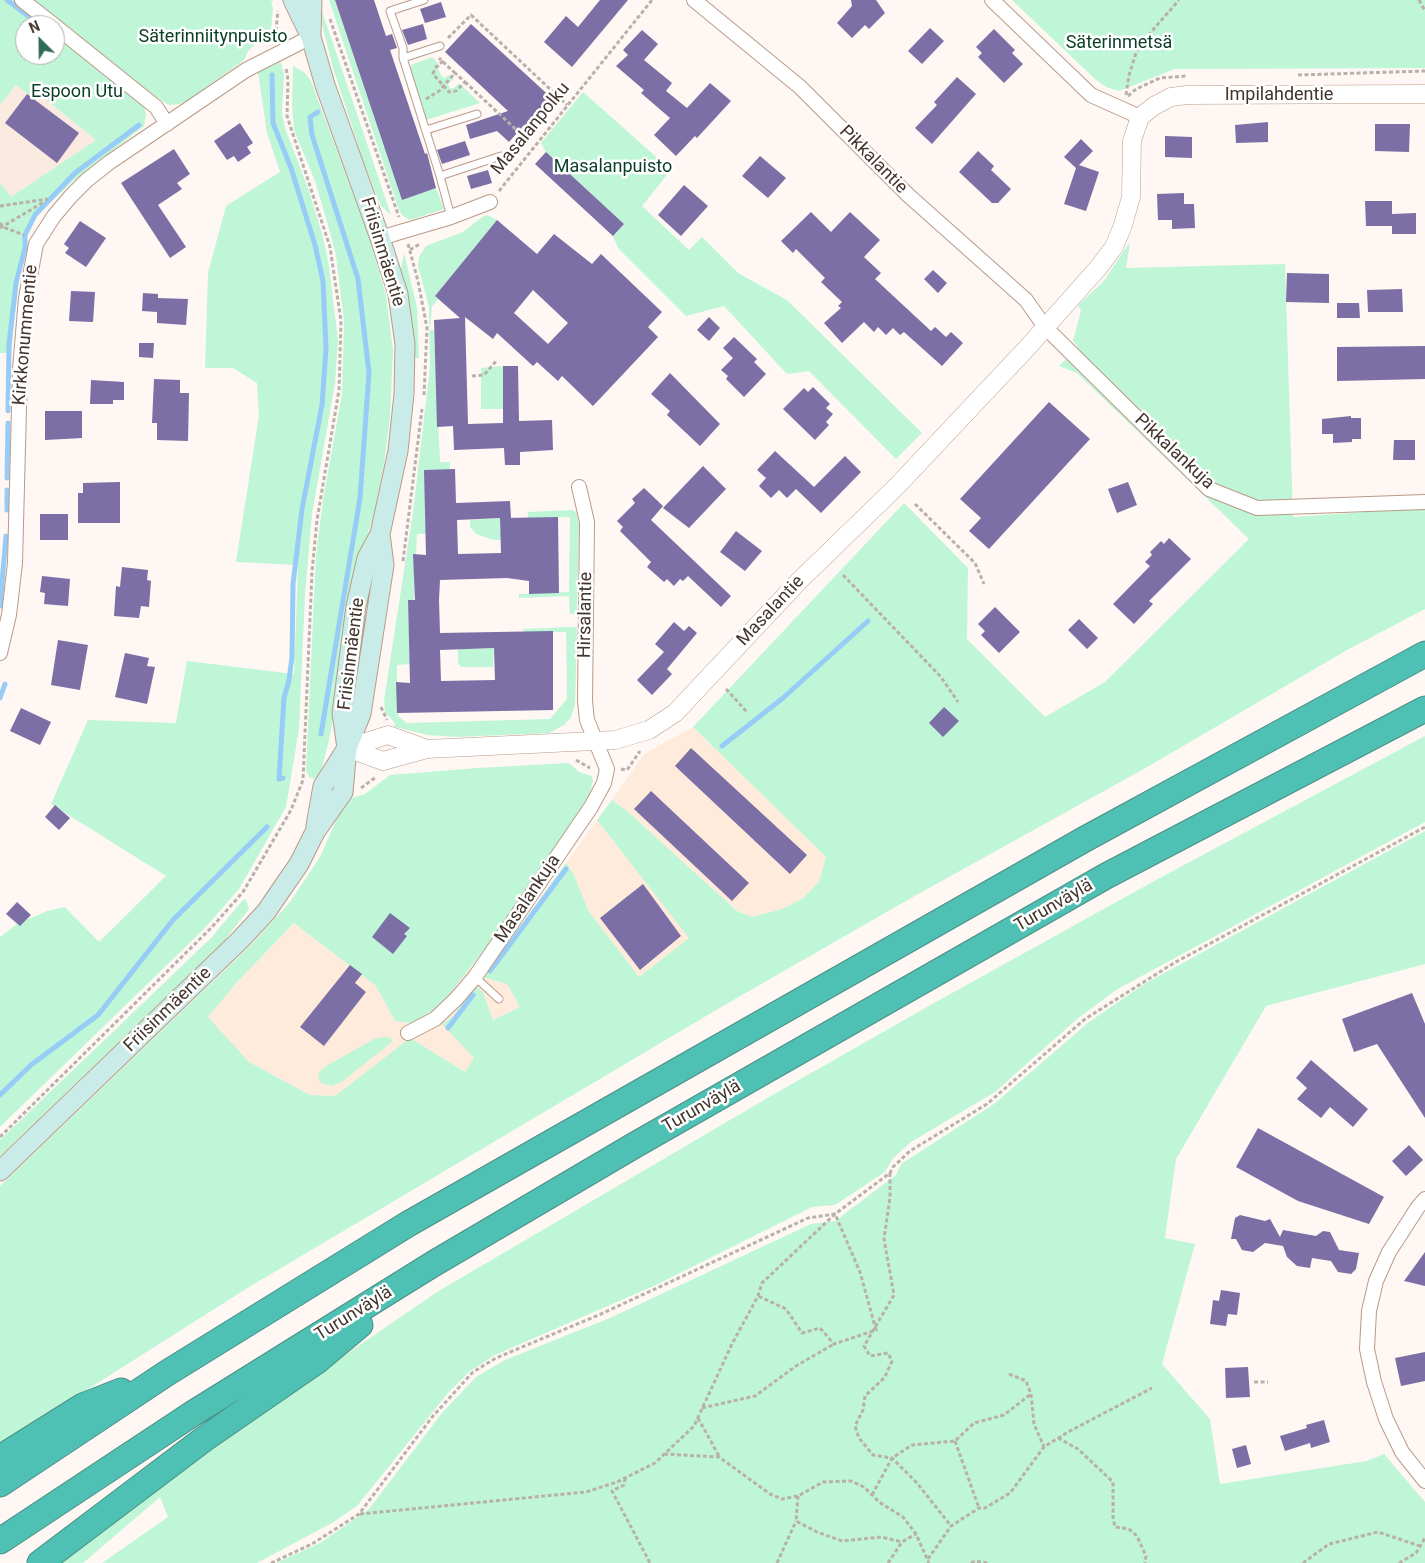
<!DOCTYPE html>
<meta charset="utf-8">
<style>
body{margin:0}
#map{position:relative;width:1425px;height:1563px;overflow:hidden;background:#fef7f3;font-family:Roboto,sans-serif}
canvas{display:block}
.north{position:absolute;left:15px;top:15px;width:50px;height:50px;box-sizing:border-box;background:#fff;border:1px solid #b4aeab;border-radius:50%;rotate:337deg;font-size:14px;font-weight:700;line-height:20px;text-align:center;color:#43352d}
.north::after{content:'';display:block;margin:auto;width:18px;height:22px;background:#2e6a55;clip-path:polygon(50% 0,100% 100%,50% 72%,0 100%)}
</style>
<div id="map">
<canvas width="1425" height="1563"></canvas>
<div class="north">N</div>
</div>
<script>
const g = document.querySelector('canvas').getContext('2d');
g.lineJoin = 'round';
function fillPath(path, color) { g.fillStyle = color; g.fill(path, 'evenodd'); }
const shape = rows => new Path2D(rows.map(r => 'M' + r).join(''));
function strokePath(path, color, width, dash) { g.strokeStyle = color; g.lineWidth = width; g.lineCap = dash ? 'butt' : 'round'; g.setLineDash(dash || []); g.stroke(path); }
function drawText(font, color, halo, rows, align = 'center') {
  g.font = font + ' Roboto,sans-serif'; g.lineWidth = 5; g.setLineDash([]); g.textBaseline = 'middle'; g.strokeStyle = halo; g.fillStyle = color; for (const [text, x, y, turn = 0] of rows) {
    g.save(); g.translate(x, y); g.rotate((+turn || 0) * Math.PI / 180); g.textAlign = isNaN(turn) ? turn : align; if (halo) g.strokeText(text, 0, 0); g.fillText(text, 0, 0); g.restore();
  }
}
const industrial = shape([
 [693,727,826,857,819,882,802,899,782,909,752,917,737,911,626,810,612,800,644,754],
 [597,820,690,938,639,977,588,910,574,875,566,863],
 [294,923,376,986,395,1021,439,1007,470,967,483,977,507,984,520,1007,493,1020,483,992,476,986,453,1016,475,1058,465,1072,410,1038,335,1096,310,1095,249,1062,207,1017,238,981]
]);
const built = shape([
 [16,85,38,93,97,140,10,198,0,182,0,105]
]);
const green = shape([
 [0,0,274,0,271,1,273,8,271,29,248,51,244,60,190,99,180,104,169,105,153,95,143,101,146,115,144,126,72,182,39,213,26,235,26,250,20,268,11,353,0,353,0,182,11,197,96,140,38,93,33,98,16,85,0,105],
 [25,25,55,25,55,55,25,55],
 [329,0,335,0,367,96,402,84,403,89,369,101,384,148,419,137,421,141,386,153,402,199,436,188,444,209,410,220,403,216,399,210],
 [1012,0,1425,0,1425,68,1175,69,1119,91,1106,87,1096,80],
 [319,12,322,12,333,43,391,215,381,206,364,163,333,68],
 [432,57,440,66,438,69,443,78,450,75,454,78,448,84,450,88,454,88,459,83,480,103,426,120,410,69,411,65],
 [281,62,284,73,282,112,285,128,309,191,323,237,329,266,338,340,335,383,312,514,305,595,299,729,286,807,239,889,204,929,0,1127,0,937,17,924,47,911,65,907,99,942,166,876,51,804,88,720,176,723,187,661,294,674,298,565,236,562,259,415,257,383,233,368,205,368,208,273,226,206,280,172,267,133,258,72],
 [293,66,304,72,311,81,369,237,386,295,393,350,390,417,384,464,374,513,362,553,329,740,320,775,315,779,309,777,306,770,316,555,323,500,342,394,344,322,336,256,328,225,315,181,294,130,292,104],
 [583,92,671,170,642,206,689,250,702,237,738,273,787,300,922,433,896,459,809,371,787,374,724,306,686,316,618,248,613,236,624,224,546,152,541,143],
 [487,215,497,220,435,296,438,299,432,307,430,330,434,330,440,462,450,462,450,469,426,534,417,534,414,600,408,600,410,664,397,665,397,713,399,717,407,723,550,719,567,699,566,632,524,632,523,629,570,627,577,627,575,705,571,717,564,725,549,733,456,737,428,735,395,727,394,722,385,712,384,701,413,512,430,367,429,307,418,266,419,257,426,246,463,232,482,217],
 [1130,242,1126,268,1285,264,1293,517,1425,508,1425,609,1347,650,1149,766,911,898,723,1006,249,1287,0,1445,0,1186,251,945,290,902,320,857,345,800,365,794,390,775,478,768,569,763,579,772,592,776,593,781,589,795,571,824,497,934,439,1007,411,1023,395,1021,376,986,294,923,238,981,208,1017,249,1062,310,1095,335,1096,410,1038,465,1072,474,1058,442,1024,453,1016,476,986,483,992,493,1020,520,1007,507,984,483,977,566,863,574,875,588,910,639,977,689,938,597,820,612,800,626,810,737,911,752,917,782,909,802,899,819,882,826,857,693,727,904,503,968,568,967,639,1045,717,1105,682,1249,539,1077,373,1059,366,1078,347,1073,341,1081,311,1078,305,1103,282],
 [404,253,417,307,419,358,413,358,412,323,401,269],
 [503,366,503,409,481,409,481,368],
 [573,510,577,514,579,526,577,614,570,614,569,596,519,598,519,594,569,592,570,517,528,518,528,512],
 [500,518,500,532,506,540,493,540,476,534,470,527,470,520],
 [494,648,493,667,461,667,458,663,458,649],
 [1425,736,1425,822,1116,990,1077,1019,995,1092,911,1142,893,1158,885,1172,835,1205,812,1207,656,1285,495,1355,470,1371,448,1393,357,1506,332,1523,257,1563,102,1563,168,1517,160,1497,83,1563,61,1563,81,1545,191,1461,437,1292,776,1093,927,1007,1156,880],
 [1425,831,1425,964,1266,1006,1176,1159,1165,1238,1195,1244,1162,1364,1210,1419,1220,1484,1367,1461,1384,1454,1425,1502,1425,1563,276,1563,320,1543,369,1509,442,1413,476,1377,505,1360,610,1318,811,1224,835,1221,896,1175,901,1164,994,1104,1089,1022,1146,983],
 [246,899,249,909,225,940,0,1156,0,1140,211,938,242,901],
 [384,1037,391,1038,392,1042,343,1081,332,1086,320,1083,318,1074,323,1068,374,1039]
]);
const stream = shape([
 [7,0,40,25],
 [272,75,273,123,291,168,315,245,323,281,326,349,322,405,302,509,293,584,292,657,289,680,284,698,279,779,283,778],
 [318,112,310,117,312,135,358,279,369,373,360,498,321,734],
 [8,411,9,344,16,283,25,248,25,235,35,215,75,173,139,125],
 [7,478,8,423],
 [7,510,7,490],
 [0,606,6,536],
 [0,698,5,684],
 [722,746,783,698,868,621],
 [490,971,566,869],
 [448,1028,473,995],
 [0,1095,31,1065,98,1015,173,920,267,827]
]);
const building = shape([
 [335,0,374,0,386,36,392,34,397,48,390,50,425,154,427,153,436,188,402,200],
 [600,0,628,0,572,67,544,42,566,16,578,27],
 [851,0,876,0,885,13,869,29,865,25,852,38,837,23,852,6],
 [441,2,446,17,425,23,420,9],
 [423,24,427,39,408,45,402,30],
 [471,24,556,102,529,131,524,125,509,142,497,131,470,139,466,125,508,111,445,52],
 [930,28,944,41,922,64,908,51],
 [994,29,1015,50,1012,53,1023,64,1004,83,978,57,982,53,976,47],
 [642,30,658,44,644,60,672,83,666,91,687,108,710,83,731,101,697,138,695,136,676,156,654,135,670,118,641,93,644,90,616,66,628,55,623,50],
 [957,77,976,94,932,144,915,128,937,105,934,102],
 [27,94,79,133,57,163,5,123],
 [1268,122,1268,142,1236,143,1235,125],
 [240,123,253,143,247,147,251,153,238,162,234,156,227,160,214,141],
 [1375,124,1410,124,1409,152,1375,151],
 [1165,136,1192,137,1192,158,1165,157],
 [1081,139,1093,151,1079,165,1099,172,1086,211,1064,204,1076,168,1064,157],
 [465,141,470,155,442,164,437,150],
 [174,149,190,174,177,183,182,189,158,205,186,247,170,258,121,183],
 [978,151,994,166,991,170,1011,189,998,203,992,203,959,172],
 [546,152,624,224,613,236,535,164],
 [760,156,786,178,768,198,742,176],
 [488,170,492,183,471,189,467,176],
 [684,185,708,206,681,236,658,215],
 [1184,193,1184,204,1194,204,1195,228,1172,229,1172,220,1158,220,1157,194],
 [1365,201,1392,201,1392,214,1416,213,1416,234,1392,234,1392,226,1366,226],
 [811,212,831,232,850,212,880,240,864,257,881,273,875,279,931,331,935,327,946,337,951,332,963,343,942,366,904,332,900,335,893,328,886,335,878,327,874,332,864,322,842,343,824,323,841,308,838,306,842,302,821,282,825,278,796,249,793,253,781,241],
 [497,220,537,254,554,234,592,264,601,254,662,312,648,327,658,337,593,406,562,376,558,381,537,362,533,366,497,333,493,339,465,317,468,424,503,423,503,366,518,366,519,421,552,420,553,450,520,452,520,465,505,465,504,448,454,450,453,426,437,427,434,320,460,318,435,296],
 [533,290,568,323,548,344,514,313],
 [80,221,106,238,86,267,65,253,69,248,64,244],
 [933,270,947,283,938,293,924,279],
 [1287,273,1329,274,1329,303,1286,302],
 [1402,289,1403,312,1368,312,1367,290],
 [71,291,95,292,93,322,69,321],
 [143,293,158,294,158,298,188,299,186,325,157,323,157,312,142,311],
 [1337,303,1359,303,1360,318,1337,318],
 [709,317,720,328,709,341,697,330],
 [734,337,757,359,754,362,766,374,744,397,726,379,728,376,721,370,733,358,723,348],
 [139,343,154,343,153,358,139,357],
 [1425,346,1425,379,1337,381,1337,347],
 [670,373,720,424,700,446,667,415,670,411,651,394],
 [154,379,180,380,180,393,189,393,188,441,157,440,157,423,152,423],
 [91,380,124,382,124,400,113,400,113,404,90,404],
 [813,387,830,404,826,408,833,414,826,422,829,425,815,440,783,409,804,388,808,392],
 [1049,402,1090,439,989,549,969,531,981,518,960,499],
 [45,411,82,411,82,438,45,440],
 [1351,416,1351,418,1361,418,1361,439,1352,439,1352,442,1333,443,1333,434,1322,434,1322,419],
 [1394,440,1415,440,1415,460,1393,460],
 [775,451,814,487,845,456,861,472,821,513,796,489,787,498,779,490,771,498,759,486,766,478,757,470],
 [703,466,726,489,689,528,663,508],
 [455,469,456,503,510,501,511,518,503,518,558,517,559,593,529,594,529,581,507,578,440,580,439,600,440,633,553,631,553,710,397,713,396,682,410,683,408,600,415,600,413,554,426,555,424,470],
 [500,518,501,553,458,554,457,520],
 [494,648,495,680,441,681,440,650],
 [120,482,120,523,78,523,78,493,83,493,83,483],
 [1128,482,1137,505,1117,513,1108,489],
 [644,488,663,506,651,520,731,596,721,607,688,576,683,581,680,579,674,586,667,579,664,582,647,567,651,562,620,531,623,527,617,521,635,503,632,499],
 [40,514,68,514,68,540,40,540],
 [736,531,762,551,745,571,720,552],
 [1169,538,1191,559,1149,601,1153,604,1134,624,1113,604,1150,566,1145,562,1152,555,1150,552,1161,541,1164,544],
 [122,567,148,570,147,580,151,581,149,607,141,606,139,618,114,616,116,586,120,587],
 [42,576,70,579,68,606,44,604,45,593,40,592],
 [995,607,1020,632,999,653,981,635,985,631,978,624],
 [1079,619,1098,638,1087,649,1068,630],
 [674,622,684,631,689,626,697,633,667,669,672,674,652,695,637,680,664,652,655,644],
 [58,640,88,645,80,690,51,685],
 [125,653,149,658,147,666,155,667,147,704,115,697],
 [944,707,959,721,943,737,929,723],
 [21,708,51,722,40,745,10,731],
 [691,748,807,855,790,874,675,766],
 [651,791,749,883,732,901,634,809],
 [55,805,70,818,59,830,45,817],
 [643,884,681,936,640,970,600,918],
 [17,902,31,915,20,926,6,914],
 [390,913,410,928,404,934,407,936,393,954,372,937],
 [350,965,362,974,355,983,366,992,324,1046,300,1027],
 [1412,993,1425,1024,1425,1118,1377,1044,1354,1052,1342,1019],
 [1311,1060,1368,1109,1353,1127,1330,1107,1321,1118,1297,1099,1307,1088,1296,1078],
 [1258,1128,1384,1197,1369,1224,1298,1201,1236,1167],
 [1409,1145,1423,1160,1406,1176,1392,1161],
 [1240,1215,1265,1221,1270,1219,1280,1237,1283,1230,1316,1236,1323,1231,1330,1232,1339,1250,1359,1253,1356,1269,1351,1274,1338,1272,1331,1261,1312,1258,1310,1268,1297,1266,1287,1257,1283,1246,1265,1243,1253,1252,1242,1250,1236,1239,1231,1239,1235,1218],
 [1425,1252,1425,1286,1404,1281],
 [1221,1290,1240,1293,1237,1315,1228,1314,1226,1326,1210,1324,1213,1300,1219,1301],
 [1425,1352,1425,1381,1401,1386,1395,1358],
 [1248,1367,1250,1397,1226,1398,1225,1368],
 [1324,1420,1330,1442,1311,1448,1310,1443,1285,1451,1280,1436,1307,1428,1306,1425],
 [1246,1445,1251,1464,1237,1468,1232,1449]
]);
const path = shape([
 [1419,0,1425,11],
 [330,19,399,217],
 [278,37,276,30,278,11],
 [448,38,471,15,567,105],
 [443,61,435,68,433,74,449,92,456,91,465,82,455,73],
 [1298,75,1425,71],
 [465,82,524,137,509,149],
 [1126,95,1129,75,1138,47,1179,0],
 [1128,96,1136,89,1160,78,1187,76],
 [426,99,439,91,455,73,439,58],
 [499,191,652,0],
 [0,206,48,199],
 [0,223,3,227,24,235],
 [0,228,44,202],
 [408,244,418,281,427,328,424,395],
 [410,250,421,243],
 [472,376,484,375,497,360],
 [915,504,975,563,984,584],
 [403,561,422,409],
 [843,575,941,677,958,702],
 [726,689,747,712],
 [381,707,387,720],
 [576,760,590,768],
 [621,769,627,770,640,751],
 [361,788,376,777],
 [0,1137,212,927,243,892,291,810,303,780,312,572,317,520,339,390,341,321,330,247,287,116,288,80,286,67],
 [890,1173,890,1197,884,1239,894,1295,864,1346,870,1356,888,1353,892,1361,885,1377,865,1396,863,1410,855,1426,859,1438,873,1455,892,1458,917,1483,951,1526],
 [1009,1374,1026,1381,1031,1394,1034,1424,1044,1447],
 [1254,1382,1268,1382],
 [702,1408,755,1396,796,1366,834,1344],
 [698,1418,719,1456],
 [1058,1438,1078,1449,1113,1482,1113,1518,1115,1527,1129,1529,1137,1536,1146,1556,1145,1563],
 [955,1441,979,1508],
 [664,1454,719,1457,770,1494,782,1499,798,1496,823,1482,851,1481,864,1487,879,1502,903,1517,916,1534,929,1563],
 [625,1478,624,1485,612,1491,650,1563],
 [872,1495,892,1458,912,1445,955,1441,974,1423,1004,1415,1031,1394],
 [798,1496,796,1521,817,1532,842,1541,881,1537,902,1542],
 [360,1514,586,1492,617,1482,655,1463,694,1426,732,1344,758,1296,762,1283,835,1214,860,1272,876,1330,834,1344,820,1328,802,1333,786,1309,758,1296],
 [928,1559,951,1526,979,1508,985,1508,1010,1493,1044,1447,1068,1432,1152,1388],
 [271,1563,312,1544,359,1514,433,1416,473,1372,496,1358,601,1314,808,1218,835,1214,890,1173,893,1167,910,1151,987,1104,1085,1019,1174,963,1425,827],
 [777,1563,796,1521],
 [888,1563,902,1542,916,1534],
 [971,1563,975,1561,988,1563],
 [1303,1563,1329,1544,1378,1532,1420,1546],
 [1399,1563,1416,1553,1425,1538]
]);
const service = shape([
 [424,0,390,11,403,48,403,58,440,176,451,217],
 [403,58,440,46],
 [426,130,477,114],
 [440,176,501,156],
 [475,977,499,999]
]);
const minor = shape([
 [22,0,54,25],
 [694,0,800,87,908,195,1026,300,1045,327,1209,489,1257,508,1425,502],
 [992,0,1091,95,1140,117],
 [55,26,156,107,167,124],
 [380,238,451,217,490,202],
 [0,653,9,615,15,563,20,369,26,298,36,244,54,216,71,196,87,180,110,162,246,70,311,37],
 [408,1033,435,1019,456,999,475,977,591,807,604,783,607,769,587,720,585,701,587,522,579,487],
 [1425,1199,1418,1207,1389,1252,1376,1281,1369,1311,1367,1349,1374,1382,1386,1419,1402,1452,1425,1481]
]);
const tertiary = shape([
 [347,748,383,761,427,749,615,740,649,730,675,713,799,581,897,486,1027,348,1098,268,1114,247,1123,225,1131,197,1132,141,1140,117,1154,106,1171,97,1187,95,1425,94],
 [347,748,388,735,427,749]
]);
const secondary = shape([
 [311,35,312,0],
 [316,826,323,786,347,748,361,714,384,565,380,534],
 [0,1171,240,940,266,912,281,890,299,864,315,832,343,792,347,748,342,713,356,606,367,558,380,534,398,451,404,394,405,344,398,294,380,238,325,85,311,37,293,0]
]);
const motorway = shape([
 [0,1458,83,1406,121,1391],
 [0,1484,167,1373,408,1224,1085,839,1425,654],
 [0,1541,192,1414,433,1264,635,1145,1106,876,1425,709],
 [40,1563,204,1439,317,1361,360,1325]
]);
const parkNames = [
 ["Säterinniitynpuisto",213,37],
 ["Säterinmetsä",1119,43],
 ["Espoon Utu",77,92],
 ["Masalanpuisto",613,167]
];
const streetNames = [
 ["Impilahdentie",1279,95],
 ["Masalanpolku",531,129,-51],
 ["Pikkalantie",873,160,45],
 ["Friisinmäentie",382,252,73],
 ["Kirkkonummentie",26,335,-85],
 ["Pikkalankuja",1174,452,43],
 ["Masalantie",771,611,-47],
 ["Hirsalantie",586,615,-89],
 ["Friisinmäentie",352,654,-83],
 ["Masalankuja",528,899,-56],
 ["Turunväylä",1054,906,-30],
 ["Friisinmäentie",168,1010,-44],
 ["Turunväylä",702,1107,-30],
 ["Turunväylä",354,1314,-32]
];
fillPath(industrial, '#ffebdb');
fillPath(built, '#fbeae0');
fillPath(green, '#bff6d7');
strokePath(stream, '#97ccf7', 5);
fillPath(building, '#7b6fa5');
strokePath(service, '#ba9a86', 9);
strokePath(minor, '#ba9a86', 16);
strokePath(tertiary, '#ba9a86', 19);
strokePath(secondary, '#ba9a86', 21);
strokePath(motorway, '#4b8f85', 27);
strokePath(path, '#bab0ab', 3, [4, 2.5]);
strokePath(service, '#fff', 7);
strokePath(minor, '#fff', 14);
strokePath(tertiary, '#fff', 18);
strokePath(secondary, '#caece8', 19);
strokePath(motorway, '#4fc0b4', 25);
drawText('18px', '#093e27', '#fff', parkNames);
drawText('18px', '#43352d', '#fff', streetNames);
</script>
